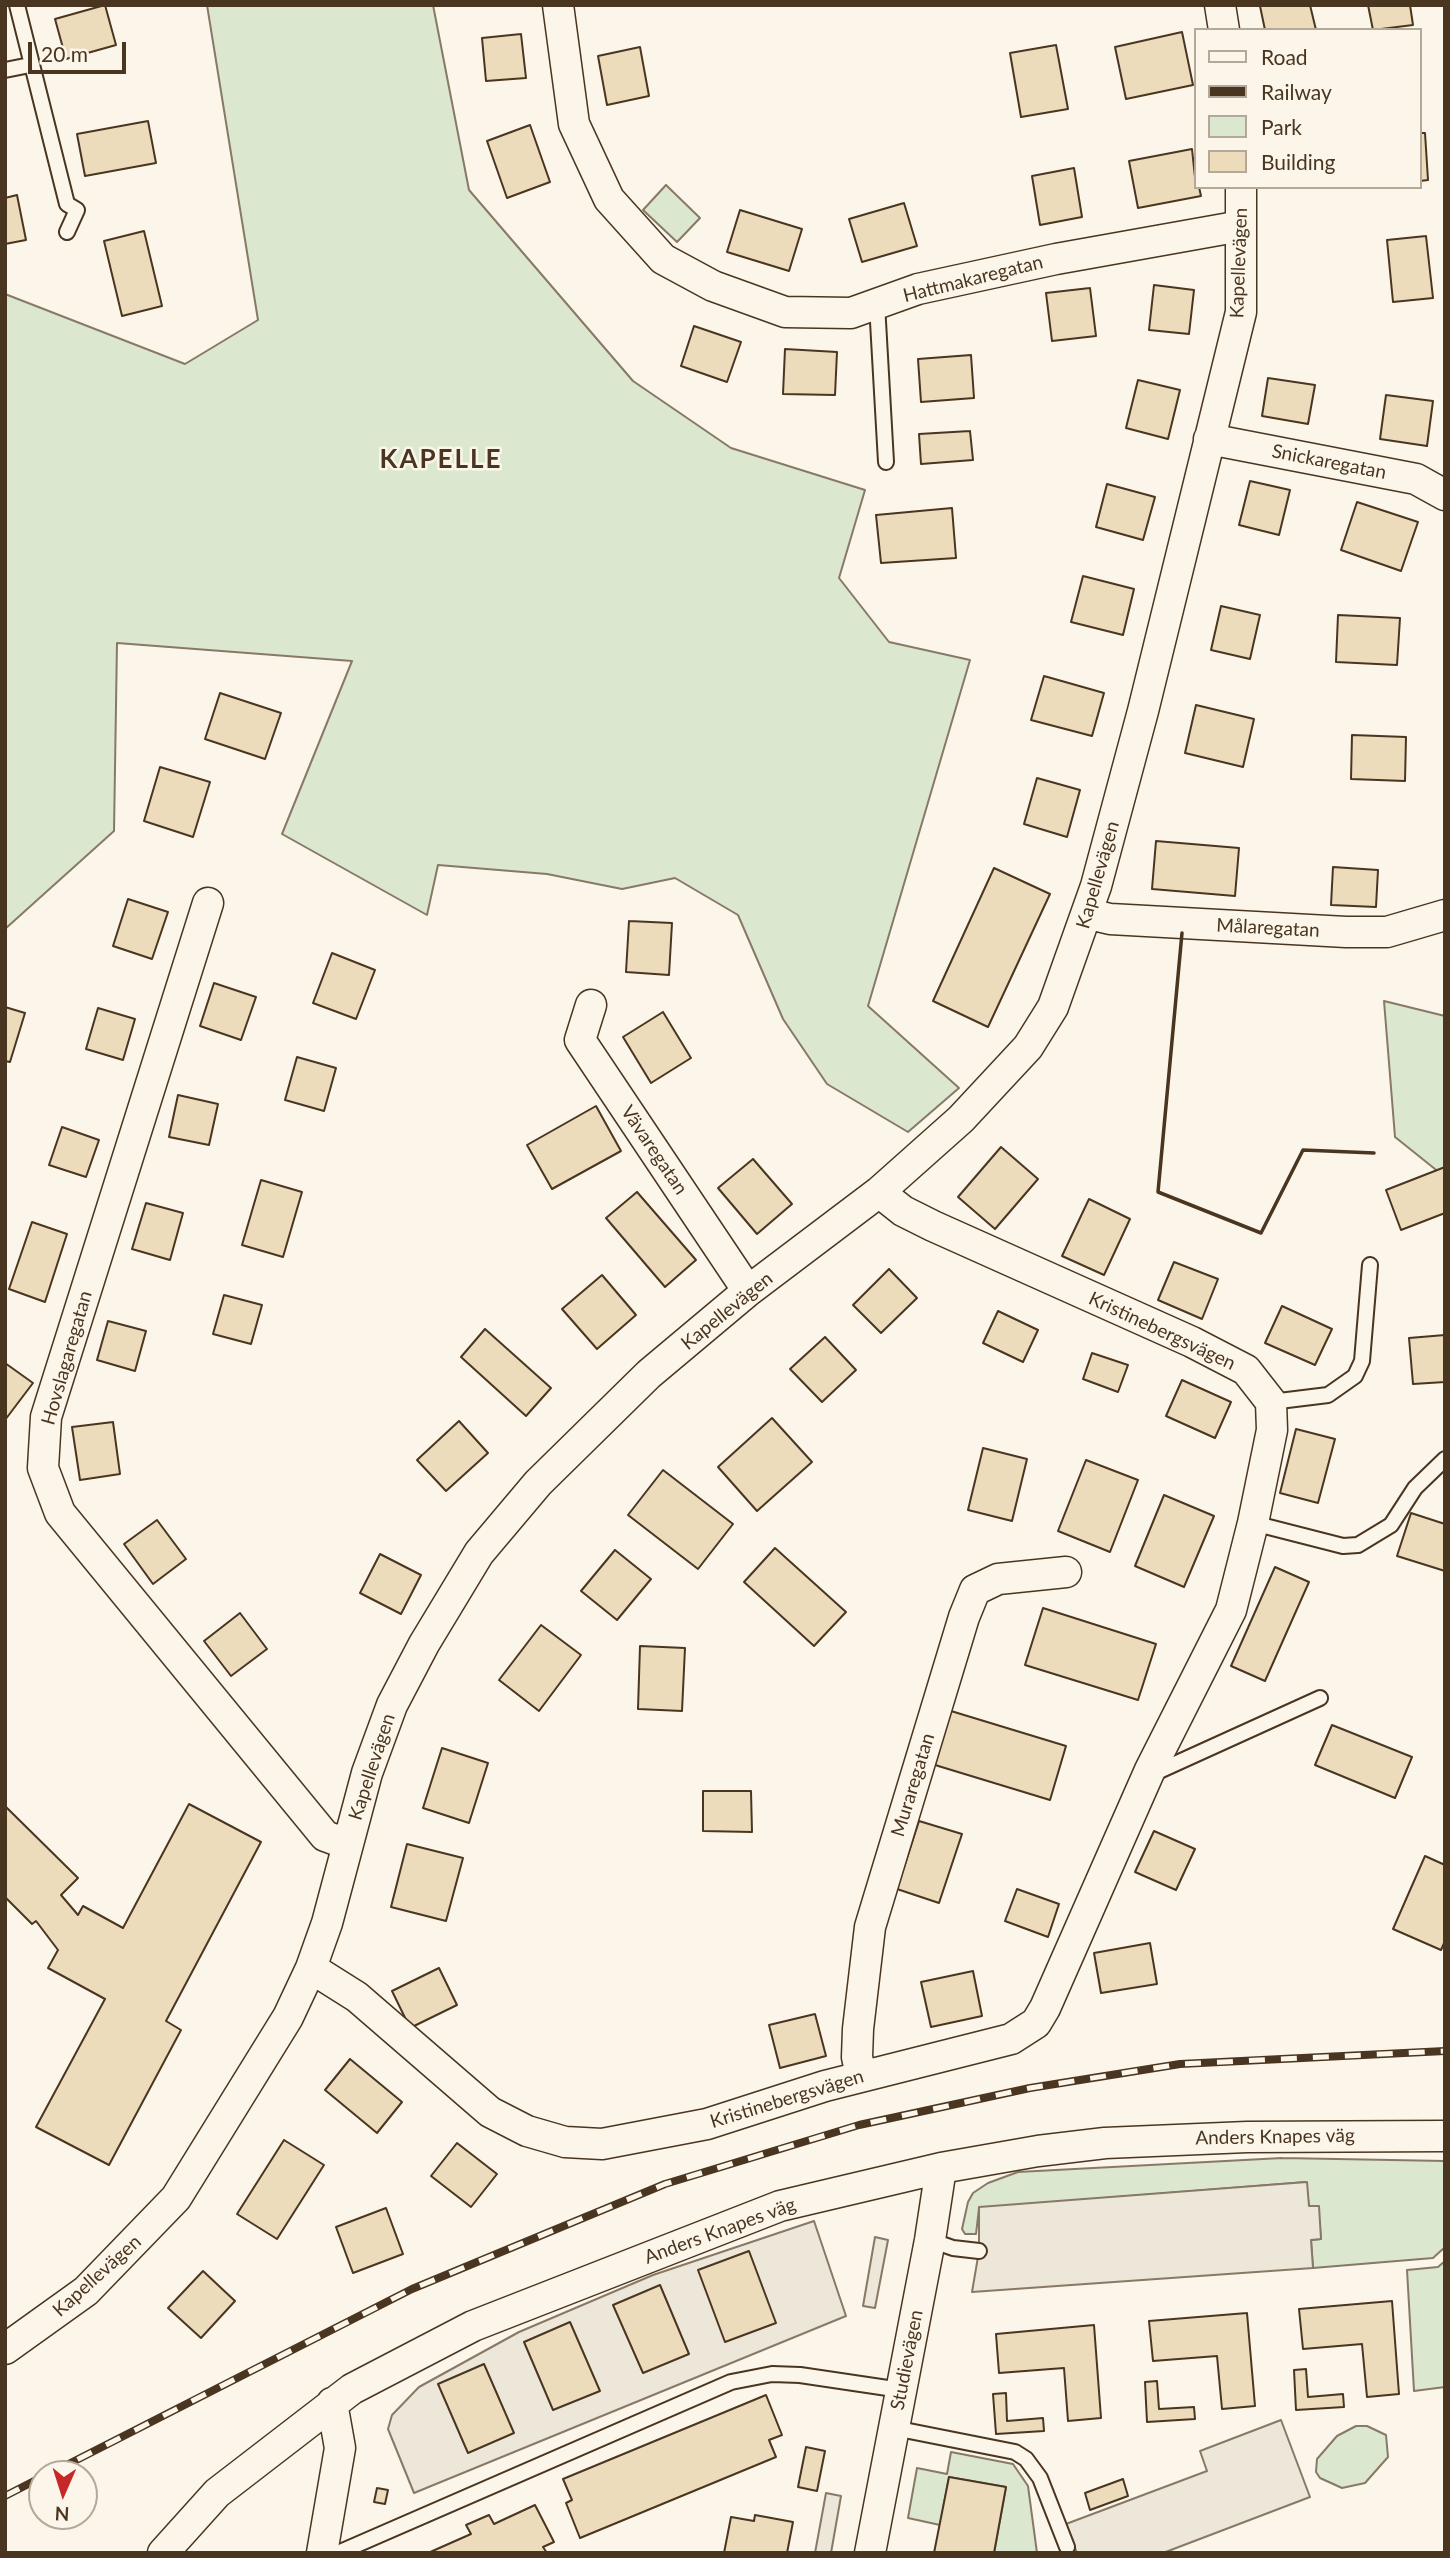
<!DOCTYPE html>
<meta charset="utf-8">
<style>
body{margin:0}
#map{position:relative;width:1450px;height:2558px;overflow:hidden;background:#fbf6e9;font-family:Lato,sans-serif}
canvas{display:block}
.frame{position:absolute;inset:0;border:7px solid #4a3520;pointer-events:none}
.legend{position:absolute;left:1194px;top:28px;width:228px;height:161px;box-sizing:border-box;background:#fbf6e9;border:2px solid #b4a999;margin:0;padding:9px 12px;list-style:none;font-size:21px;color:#4a3520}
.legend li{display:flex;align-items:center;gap:14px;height:35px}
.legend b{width:35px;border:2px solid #b4a999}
.north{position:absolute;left:28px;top:2460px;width:70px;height:70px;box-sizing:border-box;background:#fbf6e9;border:2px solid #b4a999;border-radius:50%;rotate:183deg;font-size:19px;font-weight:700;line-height:28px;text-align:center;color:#4a3520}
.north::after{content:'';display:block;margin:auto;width:24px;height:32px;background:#c62828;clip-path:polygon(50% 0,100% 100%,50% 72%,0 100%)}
.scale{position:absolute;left:28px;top:42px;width:98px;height:32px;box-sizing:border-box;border:4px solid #4a3520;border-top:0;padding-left:9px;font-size:21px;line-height:24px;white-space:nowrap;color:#4a3520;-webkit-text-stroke:5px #fbf6e9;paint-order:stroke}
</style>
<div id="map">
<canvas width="1450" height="2558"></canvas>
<div class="frame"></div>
<ul class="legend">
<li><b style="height:9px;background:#fbf6e9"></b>Road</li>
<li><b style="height:9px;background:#4a3520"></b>Railway</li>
<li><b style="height:19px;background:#dce7d0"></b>Park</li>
<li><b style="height:19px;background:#ecdcbc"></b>Building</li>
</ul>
<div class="north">N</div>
<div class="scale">20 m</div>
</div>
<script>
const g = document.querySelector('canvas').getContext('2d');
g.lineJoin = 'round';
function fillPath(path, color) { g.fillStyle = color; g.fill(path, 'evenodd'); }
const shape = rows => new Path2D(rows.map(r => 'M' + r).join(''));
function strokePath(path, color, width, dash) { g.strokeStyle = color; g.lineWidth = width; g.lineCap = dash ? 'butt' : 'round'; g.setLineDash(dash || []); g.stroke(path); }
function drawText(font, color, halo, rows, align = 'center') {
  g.font = font + ' Lato,sans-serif'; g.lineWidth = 5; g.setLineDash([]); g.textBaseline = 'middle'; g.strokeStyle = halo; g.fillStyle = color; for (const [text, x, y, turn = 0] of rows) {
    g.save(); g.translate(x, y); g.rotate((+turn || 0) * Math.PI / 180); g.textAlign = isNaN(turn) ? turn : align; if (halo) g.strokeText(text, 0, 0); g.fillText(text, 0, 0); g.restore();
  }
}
const green = shape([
 [207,5,433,5,469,190,633,381,731,448,865,490,839,578,889,642,970,660,868,1006,959,1088,908,1132,827,1084,783,1019,738,915,675,878,622,889,547,874,438,865,427,915,282,834,352,661,117,643,114,831,5,929,5,294,185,364,258,320,207,5],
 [666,185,700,218,677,242,643,210,666,185],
 [1384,1001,1445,1016,1445,1177,1395,1137,1384,1001],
 [1282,2158,1445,2161,1445,2247,1433,2258,1313,2268,1311,2240,1321,2239,1318,2206,1309,2207,1306,2182,979,2208,976,2234,965,2234,962,2229,968,2202,973,2193,988,2183,1018,2172,1282,2158],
 [1445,2261,1445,2387,1414,2391,1407,2270,1438,2267,1445,2261],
 [1356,2426,1367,2426,1386,2435,1388,2457,1365,2483,1342,2488,1320,2478,1316,2472,1317,2459,1337,2436,1356,2426],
 [951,2452,1013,2464,1028,2486,1037,2553,994,2553,1006,2487,949,2477,940,2525,908,2518,917,2468,947,2474,951,2452]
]);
const parking = shape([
 [1307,2182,1309,2206,1319,2206,1321,2239,1311,2240,1313,2268,972,2292,979,2251,979,2207,1307,2182],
 [814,2221,846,2316,414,2493,388,2429,392,2415,419,2387,519,2332,653,2275,814,2221],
 [875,2237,888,2240,875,2308,863,2306,875,2237],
 [1281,2420,1310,2497,1163,2553,1077,2553,1066,2524,1207,2471,1200,2451,1281,2420],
 [826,2493,841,2496,831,2553,815,2553,826,2493]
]);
const building = shape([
 [105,5,116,45,66,59,55,19,105,5],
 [1310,5,1316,30,1265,30,1260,6,1310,5],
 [1368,5,1410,5,1413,25,1373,30,1368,5],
 [1182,32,1193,85,1126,99,1115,47,1182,32],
 [521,34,526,78,486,81,482,38,521,34],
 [1056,45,1068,109,1021,117,1010,53,1056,45],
 [640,47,649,96,607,105,598,56,640,47],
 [148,121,156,163,85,176,77,134,148,121],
 [530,125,550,182,507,198,487,141,530,125],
 [1420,133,1425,133,1428,180,1420,181,1420,133],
 [1192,149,1196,187,1199,187,1201,196,1138,208,1129,161,1192,149],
 [1074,168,1082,217,1040,225,1032,176,1074,168],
 [17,195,26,240,5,244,5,198,17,195],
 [904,203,917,246,862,262,849,219,904,203],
 [740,210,802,229,789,271,727,252,740,210],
 [144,231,162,306,122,316,104,241,144,231],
 [1426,236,1433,298,1393,302,1387,240,1426,236],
 [1154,285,1194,290,1189,334,1149,330,1154,285],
 [1090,288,1096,336,1052,341,1046,293,1090,288],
 [694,326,741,342,727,382,681,366,694,326],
 [785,349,837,352,835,395,783,394,785,349],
 [971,355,974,398,921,402,918,359,971,355],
 [1268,378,1315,385,1308,424,1262,416,1268,378],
 [1138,380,1180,390,1168,439,1126,428,1138,380],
 [1386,395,1433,401,1427,446,1380,439,1386,395],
 [970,431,973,460,921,464,919,434,970,431],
 [1250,481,1290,490,1279,535,1239,525,1250,481],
 [1107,484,1155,497,1143,540,1096,527,1107,484],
 [1357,502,1418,522,1401,571,1341,550,1357,502],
 [952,508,956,558,881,563,876,515,952,508],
 [1083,576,1134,589,1123,635,1071,622,1083,576],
 [1221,606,1260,615,1250,659,1211,650,1221,606],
 [1338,615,1400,618,1397,665,1336,662,1338,615],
 [1044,676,1104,693,1092,736,1031,720,1044,676],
 [220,693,281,713,265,759,205,739,220,693],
 [1196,705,1254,719,1243,767,1185,753,1196,705],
 [1352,735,1406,737,1405,781,1351,779,1352,735],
 [160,767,210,782,193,837,144,821,160,767],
 [1037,778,1080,790,1067,837,1024,824,1037,778],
 [1156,841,1239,848,1235,896,1152,889,1156,841],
 [1333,867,1378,870,1376,907,1331,905,1333,867],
 [994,868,1050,894,988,1027,933,1001,994,868],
 [128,899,168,912,152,959,113,946,128,899],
 [629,921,672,923,669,975,626,972,629,921],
 [332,953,375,970,356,1019,313,1003,332,953],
 [214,983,256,997,241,1040,200,1026,214,983],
 [5,1007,25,1013,10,1062,5,1061,5,1007],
 [98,1008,135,1019,123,1060,86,1049,98,1008],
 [663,1012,691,1058,651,1083,623,1037,663,1012],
 [297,1057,336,1068,324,1111,285,1100,297,1057],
 [178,1095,218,1104,209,1145,169,1137,178,1095],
 [596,1106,621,1151,552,1189,527,1145,596,1106],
 [62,1127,99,1140,86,1177,49,1165,62,1127],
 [1001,1147,1038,1179,995,1229,958,1197,1001,1147],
 [753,1159,792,1204,757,1234,718,1188,753,1159],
 [1445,1167,1445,1213,1401,1230,1386,1190,1445,1167],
 [261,1180,302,1192,283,1257,242,1245,261,1180],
 [637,1192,696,1260,665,1287,606,1218,637,1192],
 [1089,1199,1130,1219,1104,1275,1062,1256,1089,1199],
 [146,1203,183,1213,170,1260,132,1249,146,1203],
 [32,1222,67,1234,45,1302,9,1289,32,1222],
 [1174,1262,1218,1279,1202,1319,1158,1300,1174,1262],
 [889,1269,917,1298,881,1333,853,1305,889,1269],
 [602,1275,636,1315,597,1349,562,1309,602,1275],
 [224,1295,262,1305,251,1344,213,1334,224,1295],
 [1282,1306,1332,1329,1315,1365,1265,1343,1282,1306],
 [998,1311,1038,1330,1023,1362,983,1343,998,1311],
 [108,1321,146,1331,135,1371,97,1360,108,1321],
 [485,1329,551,1388,526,1416,461,1357,485,1329],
 [1445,1335,1445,1382,1413,1384,1409,1338,1445,1335],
 [825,1337,856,1370,822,1402,790,1369,825,1337],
 [1092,1353,1128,1365,1118,1392,1083,1379,1092,1353],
 [5,1363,33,1383,5,1420,5,1363],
 [1182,1380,1231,1402,1215,1438,1166,1416,1182,1380],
 [772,1418,812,1462,757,1511,718,1467,772,1418],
 [459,1421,488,1453,446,1491,417,1460,459,1421],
 [113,1422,120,1474,80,1480,72,1427,113,1422],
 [1296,1429,1335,1439,1318,1503,1280,1493,1296,1429],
 [983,1448,1027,1459,1012,1521,968,1510,983,1448],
 [1086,1460,1138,1480,1110,1552,1058,1531,1086,1460],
 [663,1470,733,1524,698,1569,628,1515,663,1470],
 [1164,1495,1214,1516,1184,1587,1135,1566,1164,1495],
 [1411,1513,1445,1524,1445,1571,1397,1556,1411,1513],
 [157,1520,186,1559,153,1584,124,1544,157,1520],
 [775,1548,846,1612,814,1646,744,1582,775,1548],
 [615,1550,651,1579,617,1620,581,1591,615,1550],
 [380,1554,421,1575,401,1614,360,1593,380,1554],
 [1275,1567,1309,1582,1265,1681,1231,1666,1275,1567],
 [1043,1608,1156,1644,1138,1700,1025,1665,1043,1608],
 [240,1613,267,1649,231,1676,204,1641,240,1613],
 [541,1625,581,1655,539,1711,499,1680,541,1625],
 [640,1646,685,1648,682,1711,638,1709,640,1646],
 [951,1711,1066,1746,1050,1800,935,1765,951,1711],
 [1332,1725,1412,1757,1395,1798,1315,1765,1332,1725],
 [442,1748,488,1763,469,1823,423,1808,442,1748],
 [703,1791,751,1791,752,1832,703,1831,703,1791],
 [189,1804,261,1842,166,2021,181,2030,109,2165,36,2127,105,1999,48,1968,58,1950,36,1921,32,1924,5,1897,5,1806,78,1878,61,1895,78,1915,83,1906,123,1928,189,1804],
 [919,1821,962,1834,939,1903,897,1889,919,1821],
 [1154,1831,1195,1849,1176,1890,1135,1872,1154,1831],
 [407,1844,463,1858,446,1921,391,1907,407,1844],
 [1425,1856,1445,1865,1445,1941,1441,1950,1393,1929,1425,1856],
 [1017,1889,1059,1904,1048,1937,1005,1921,1017,1889],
 [1150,1943,1157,1984,1101,1993,1094,1953,1150,1943],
 [439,1968,457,2005,410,2028,392,1991,439,1968],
 [973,1971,982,2016,931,2027,921,1982,973,1971],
 [815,2014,826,2056,780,2068,769,2025,815,2014],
 [350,2059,402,2102,377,2133,325,2090,350,2059],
 [284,2140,324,2165,277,2239,237,2214,284,2140],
 [457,2143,497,2174,471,2207,431,2176,457,2143],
 [386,2208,403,2254,353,2273,336,2227,386,2208],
 [749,2251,776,2323,725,2342,698,2270,749,2251],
 [203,2271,235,2301,201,2338,168,2308,203,2271],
 [660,2285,689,2354,643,2373,613,2305,660,2285],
 [1392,2301,1399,2394,1367,2397,1362,2344,1303,2349,1299,2309,1392,2301],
 [1247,2313,1255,2406,1222,2409,1217,2356,1153,2361,1149,2321,1247,2313],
 [570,2322,600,2391,553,2410,524,2342,570,2322],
 [1094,2325,1101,2418,1068,2421,1064,2368,999,2373,996,2334,1094,2325],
 [484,2364,514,2433,468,2453,438,2384,484,2364],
 [1306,2369,1308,2397,1343,2394,1344,2407,1296,2410,1294,2370,1306,2369],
 [1157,2381,1159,2409,1194,2407,1195,2419,1147,2422,1145,2382,1157,2381],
 [1006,2393,1007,2421,1043,2418,1044,2431,996,2434,993,2394,1006,2393],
 [766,2395,782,2435,769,2440,776,2457,580,2538,566,2503,572,2500,563,2479,766,2395],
 [806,2447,825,2451,817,2491,798,2487,806,2447],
 [949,2477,1006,2487,994,2553,934,2553,949,2477],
 [1123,2479,1128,2496,1090,2510,1085,2493,1123,2479],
 [377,2488,388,2490,385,2504,374,2502,377,2488],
 [535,2505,554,2542,543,2547,547,2553,428,2553,471,2534,466,2525,489,2515,494,2524,535,2505],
 [755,2515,793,2522,787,2553,724,2553,731,2517,754,2521,755,2515]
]);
const lane = shape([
 [17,5,67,204,77,210,67,232],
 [5,70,30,65],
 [877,304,886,462],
 [1271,1402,1328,1395,1355,1376,1362,1361,1370,1265],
 [1253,1523,1343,1546,1358,1545,1391,1525,1415,1488,1445,1459],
 [1152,1770,1157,1772,1320,1698],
 [930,2240,953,2248,979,2251],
 [894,2428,1015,2452,1026,2459,1040,2478,1067,2547],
 [338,2553,731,2382,772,2374,800,2375,901,2390]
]);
const street = shape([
 [558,5,574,124,609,199,663,259,713,286,785,312,851,313,918,289,1056,259,1241,226],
 [1220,5,1224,30],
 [1209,439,1416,479,1445,495],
 [208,903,46,1417,43,1468,60,1513,325,1836,347,1844],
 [1089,914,1110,919,1346,932,1387,932,1445,915],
 [591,1005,580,1040,748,1291],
 [311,1968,357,1997,490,2112,527,2131,565,2142,602,2144,707,2124,825,2086,1011,2039,1036,2023,1045,2008,1150,1770,1231,1610,1253,1523,1272,1430,1271,1402,1246,1370,1192,1342,933,1226,903,1211,879,1192],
 [861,2076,857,2057,858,2029,870,1927,964,1617,975,1590,998,1579,1066,1572],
 [5,2349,86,2291,176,2198,288,2017,311,1968,327,1923,367,1773,392,1705,424,1644,479,1553,538,1483,649,1374,748,1291,879,1192,961,1119,1028,1047,1053,1007,1096,886,1143,711,1241,312,1241,187],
 [163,2553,217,2493,352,2389,473,2326,780,2206,941,2168,1038,2151,1105,2143,1247,2137,1445,2136],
 [322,2553,340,2448,332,2403],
 [870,2553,930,2240,941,2168]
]);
const rail = shape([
 [49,2474,412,2289,665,2184,859,2125,1030,2088,1180,2064,1445,2051],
 [5,2496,42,2477]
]);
const wall = shape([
 [1182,933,1158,1192,1261,1233,1303,1150,1374,1153]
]);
const streetNames = [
 ["Kapellevägen",1239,263,-88],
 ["Hattmakaregatan",973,279,-14],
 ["Snickaregatan",1329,462,11],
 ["Kapellevägen",1098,875,-74],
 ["Målaregatan",1268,928,3],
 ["Vävaregatan",654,1150,56],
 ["Kapellevägen",727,1311,-39],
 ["Kristinebergsvägen",1162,1331,25],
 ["Hovslagaregatan",67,1358,-74],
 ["Kapellevägen",372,1767,-72],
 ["Muraregatan",913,1785,-73],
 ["Kristinebergsvägen",787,2099,-17],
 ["Anders Knapes väg",1275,2137,-1],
 ["Anders Knapes väg",720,2231,-20],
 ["Kapellevägen",97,2276,-42],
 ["Studievägen",907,2360,-79]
];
const districtNames = [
 ["KAPELLE",441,460]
];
fillPath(green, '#dce7d0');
strokePath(green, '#887966', 2);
fillPath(parking, '#ede7d9');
strokePath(parking, '#887966', 2);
fillPath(building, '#ecdcbc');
strokePath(building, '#4a3520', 2);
strokePath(lane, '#4a3520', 18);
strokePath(street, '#4a3520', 33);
strokePath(lane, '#fbf6e9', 14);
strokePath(street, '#fbf6e9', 30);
strokePath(rail, '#4a3520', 8);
strokePath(rail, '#fbf6e9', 5, [16]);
strokePath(wall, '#4a3520', 3.5);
drawText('19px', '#4a3520', '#fbf6e9', streetNames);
g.letterSpacing = '2px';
drawText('bold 26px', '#4a3520', '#fbf6e9', districtNames);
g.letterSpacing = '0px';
</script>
